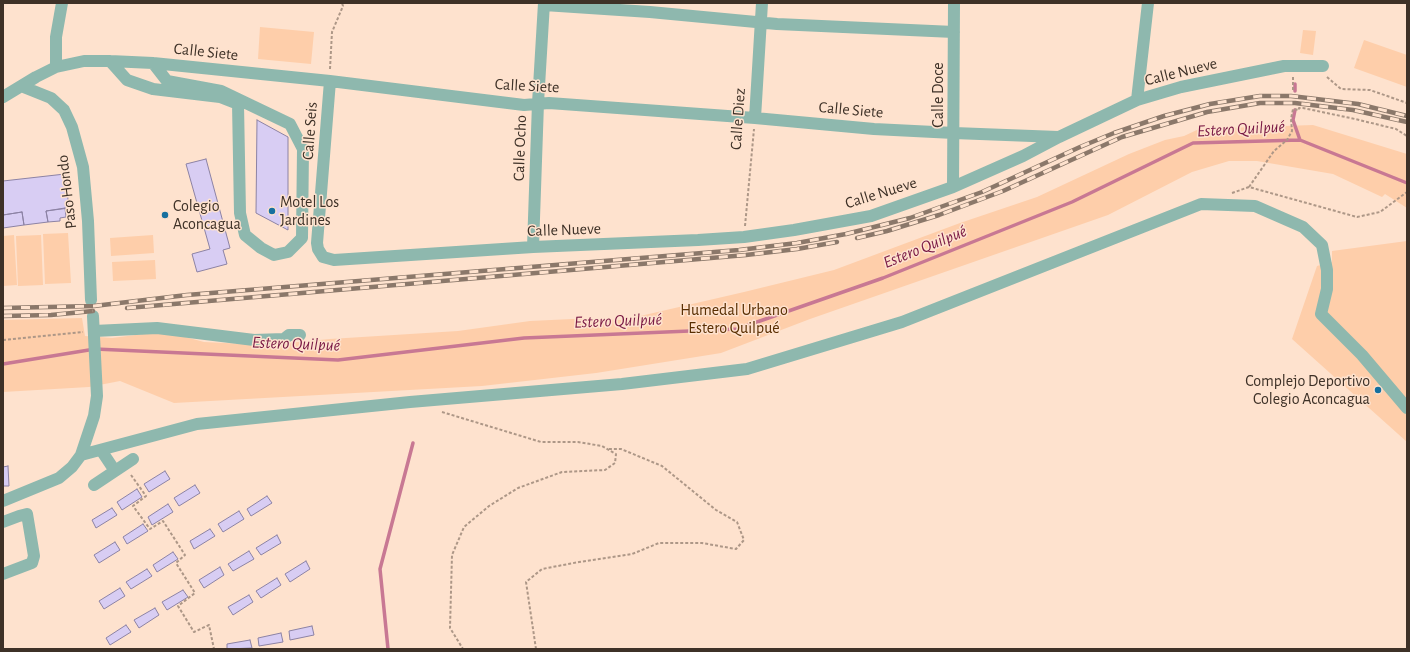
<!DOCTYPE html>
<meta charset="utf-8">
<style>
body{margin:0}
#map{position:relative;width:1410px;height:652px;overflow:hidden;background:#fee2ce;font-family:"Alegreya Sans",sans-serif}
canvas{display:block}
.frame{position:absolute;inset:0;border:4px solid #3e3127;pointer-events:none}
</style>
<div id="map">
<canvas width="1410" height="652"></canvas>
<div class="frame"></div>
</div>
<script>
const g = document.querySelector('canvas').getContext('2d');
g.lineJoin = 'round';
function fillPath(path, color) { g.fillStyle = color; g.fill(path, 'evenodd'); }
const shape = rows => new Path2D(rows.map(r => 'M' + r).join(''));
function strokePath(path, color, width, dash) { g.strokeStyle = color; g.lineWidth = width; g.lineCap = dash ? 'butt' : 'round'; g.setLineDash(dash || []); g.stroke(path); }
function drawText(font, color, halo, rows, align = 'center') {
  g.font = font + ' "Alegreya Sans",sans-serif'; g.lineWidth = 3; g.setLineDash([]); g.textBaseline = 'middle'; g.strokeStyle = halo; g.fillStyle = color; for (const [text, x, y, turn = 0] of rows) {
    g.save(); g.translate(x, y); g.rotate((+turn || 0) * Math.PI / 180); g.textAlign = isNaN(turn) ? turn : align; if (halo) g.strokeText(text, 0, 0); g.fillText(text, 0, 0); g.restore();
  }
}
const green = shape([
 [260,27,314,32,311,64,258,59],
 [1303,30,1316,31,1313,55,1300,53],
 [1364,40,1407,55,1407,87,1354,68],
 [1313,125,1407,154,1407,208,1385,194,1382,197,1333,174,1257,161,1229,161,1192,172,1108,215,810,319,721,353,596,373,482,386,174,403,120,381,89,387,3,392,3,320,82,318,85,336,112,338,143,334,170,333,204,342,267,345,330,339,458,331,530,321,572,319,623,320,744,292,834,270,960,223,1037,197,1129,154,1165,140,1184,136,1199,129],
 [68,233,71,283,45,284,43,234],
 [14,235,17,285,3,286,3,236],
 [41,235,43,285,18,286,16,236],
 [153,235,154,253,111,256,110,238],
 [1407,241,1407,442,1292,339,1317,266,1332,262,1332,251],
 [155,260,156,279,113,281,112,262]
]);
const stream = shape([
 [1295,84,1295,91],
 [1295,110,1293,120,1300,140],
 [3,364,95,349,338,360,524,338,737,329,883,278,1072,202,1193,143,1300,140,1407,183],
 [388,649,380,569,413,443]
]);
const building = shape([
 [257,120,288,137,288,230,256,213,257,120],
 [206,159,230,248,223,250,227,264,197,272,192,254,210,249,186,164,206,159],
 [65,174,69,208,46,211,48,222,24,225,22,212,3,215,3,181,65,174],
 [65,208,66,217,60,218,60,221,48,222,46,211,65,208],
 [22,212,24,225,3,228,3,215,22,212],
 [8,466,9,486,3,486,3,467,8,466],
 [165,471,170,479,149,492,144,484,165,471],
 [195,485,200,493,179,506,174,498,195,485],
 [137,489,142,497,122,510,117,502,137,489],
 [267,496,272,503,251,516,247,509,267,496],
 [168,504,173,512,152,525,148,517,168,504],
 [112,508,117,515,96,528,92,520,112,508],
 [239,511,244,519,223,532,218,524,239,511],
 [143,524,148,531,127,544,123,537,143,524],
 [210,529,215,536,194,549,190,541,210,529],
 [277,535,281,543,261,555,256,548,277,535],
 [115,542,120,550,99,563,94,555,115,542],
 [249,551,254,559,233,571,228,564,249,551],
 [173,552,178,559,157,572,153,565,173,552],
 [306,561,310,569,290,582,285,574,306,561],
 [220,567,224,575,204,588,199,580,220,567],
 [147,569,152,576,131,589,126,582,147,569],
 [277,578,281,585,261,598,256,591,277,578],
 [120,588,125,596,104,609,99,601,120,588],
 [183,590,188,597,167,610,162,602,183,590],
 [249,595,253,602,233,615,228,607,249,595],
 [155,608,159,615,139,628,134,620,155,608],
 [126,625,131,632,110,645,106,638,126,625],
 [312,626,314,635,290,640,289,631,312,626],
 [281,633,283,642,259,646,258,638,281,633],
 [250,640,252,648,227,649,227,644,250,640]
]);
const path = shape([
 [330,69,332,32,343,6,342,3],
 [1293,77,1293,91],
 [1327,77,1341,89,1370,90,1407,103],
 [1249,187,1274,151,1287,140,1292,131,1291,119,1293,109,1299,110,1299,108,1303,108,1355,119,1396,129,1407,136],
 [1232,193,1249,187,1357,217,1380,212,1407,192],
 [745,226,754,129],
 [3,340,83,332],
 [442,412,541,442,578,442,602,446,616,454,615,463,605,470,562,472,518,488,489,506,464,527,452,555,450,628,463,649],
 [131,475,146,496,133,506,150,529,163,521,185,555,176,563,195,593,178,606,194,632,209,625,214,649],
 [536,649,526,582,542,569,579,562,632,554,659,543,702,543,736,549,744,540,737,522,716,510,662,466,621,449,609,449]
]);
const minor = shape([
 [544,5,650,12,777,24,954,32],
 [110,61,127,80,153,89,220,97,238,104,240,213,245,235,261,248,274,255,288,252,302,238,303,149,290,124,221,91,167,81,153,63],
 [56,67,56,37,62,3],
 [330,81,317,243,318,249,323,257,334,260,533,247,698,240,744,237,794,230,871,216,953,187,1023,156,1059,137,1137,100,1181,87,1284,66,1323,66],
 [21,86,51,98,64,110,72,127,83,167,88,221,91,300],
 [3,97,36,77,56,67,84,61,110,61,153,63,330,81,524,105,549,103,755,118,874,129,954,133,1058,137],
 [1137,100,1148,3],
 [755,118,762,3],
 [953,187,954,3],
 [533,247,538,103,544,3],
 [94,331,157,328,254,340,284,339,289,335,300,335],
 [101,450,115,471],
 [81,455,197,424,410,402,622,384,747,369,902,322,1201,204,1255,206,1303,227,1322,245,1327,270,1327,289,1321,314,1362,355,1407,408],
 [94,485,133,459],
 [3,501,59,478,72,467,81,455,94,416,97,396,93,316],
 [3,522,19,516,27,514,34,556,32,563,3,574]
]);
const rail = shape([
 [857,238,887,231,939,215,1003,191,1122,137,1207,112,1260,103,1295,103,1353,110,1407,122],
 [3,308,94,306,187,295,739,250,797,243,846,234,910,218,982,192,1080,147,1114,133,1164,116,1210,104,1260,96,1291,96,1358,104,1407,116],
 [127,308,746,255,797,249,837,242],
 [3,316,51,315,93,311]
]);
const markers = [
 [272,211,4,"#16709f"],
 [165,215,4,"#16709f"],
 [1378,390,4,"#16709f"]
];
const streetNames = [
 ["Calle Siete",206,52,6],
 ["Calle Nueve",1181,72,-14],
 ["Calle Siete",527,86,3],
 ["Calle Doce",938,95,-90],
 ["Calle Siete",851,110,5],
 ["Calle Diez",738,119,-86],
 ["Calle Seis",310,131,-86],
 ["Calle Ocho",520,148,-88],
 ["Paso Hondo",67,192,-97],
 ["Calle Nueve",881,193,-17],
 ["Calle Nueve",564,230,-2]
];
const poiNames = [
 ["Motel Los",280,202],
 ["Jardines",280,220],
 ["Colegio",173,206],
 ["Aconcagua",173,224],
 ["Complejo Deportivo",1370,381,"right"],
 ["Colegio Aconcagua",1370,399,"right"]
];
const parkNames = [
 ["Humedal Urbano",734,310],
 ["Estero Quilpué",734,328]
];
const waterNames = [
 ["Estero Quilpué",1241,129,-3],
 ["Estero Quilpué",925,247,-22],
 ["Estero Quilpué",618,321,-2],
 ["Estero Quilpué",296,344,2]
];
fillPath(green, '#feceaa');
strokePath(stream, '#c87893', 3.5);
fillPath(building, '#d8cdf3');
strokePath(building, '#8c82a4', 1);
strokePath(path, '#ad9787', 2, [3, 2]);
strokePath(minor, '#8eb8ae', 12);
strokePath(rail, '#8b786a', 4.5);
strokePath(rail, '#fee2ce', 3, [9]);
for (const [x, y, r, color] of markers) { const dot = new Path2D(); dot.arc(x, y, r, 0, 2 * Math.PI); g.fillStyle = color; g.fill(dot); strokePath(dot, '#fee2ce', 1.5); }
drawText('16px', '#3e3127', '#fee2ce', streetNames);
drawText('16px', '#3e3127', '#fee2ce', poiNames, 'left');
drawText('16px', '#592e02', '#fee2ce', parkNames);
drawText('italic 17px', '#781743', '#fee2ce', waterNames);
</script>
